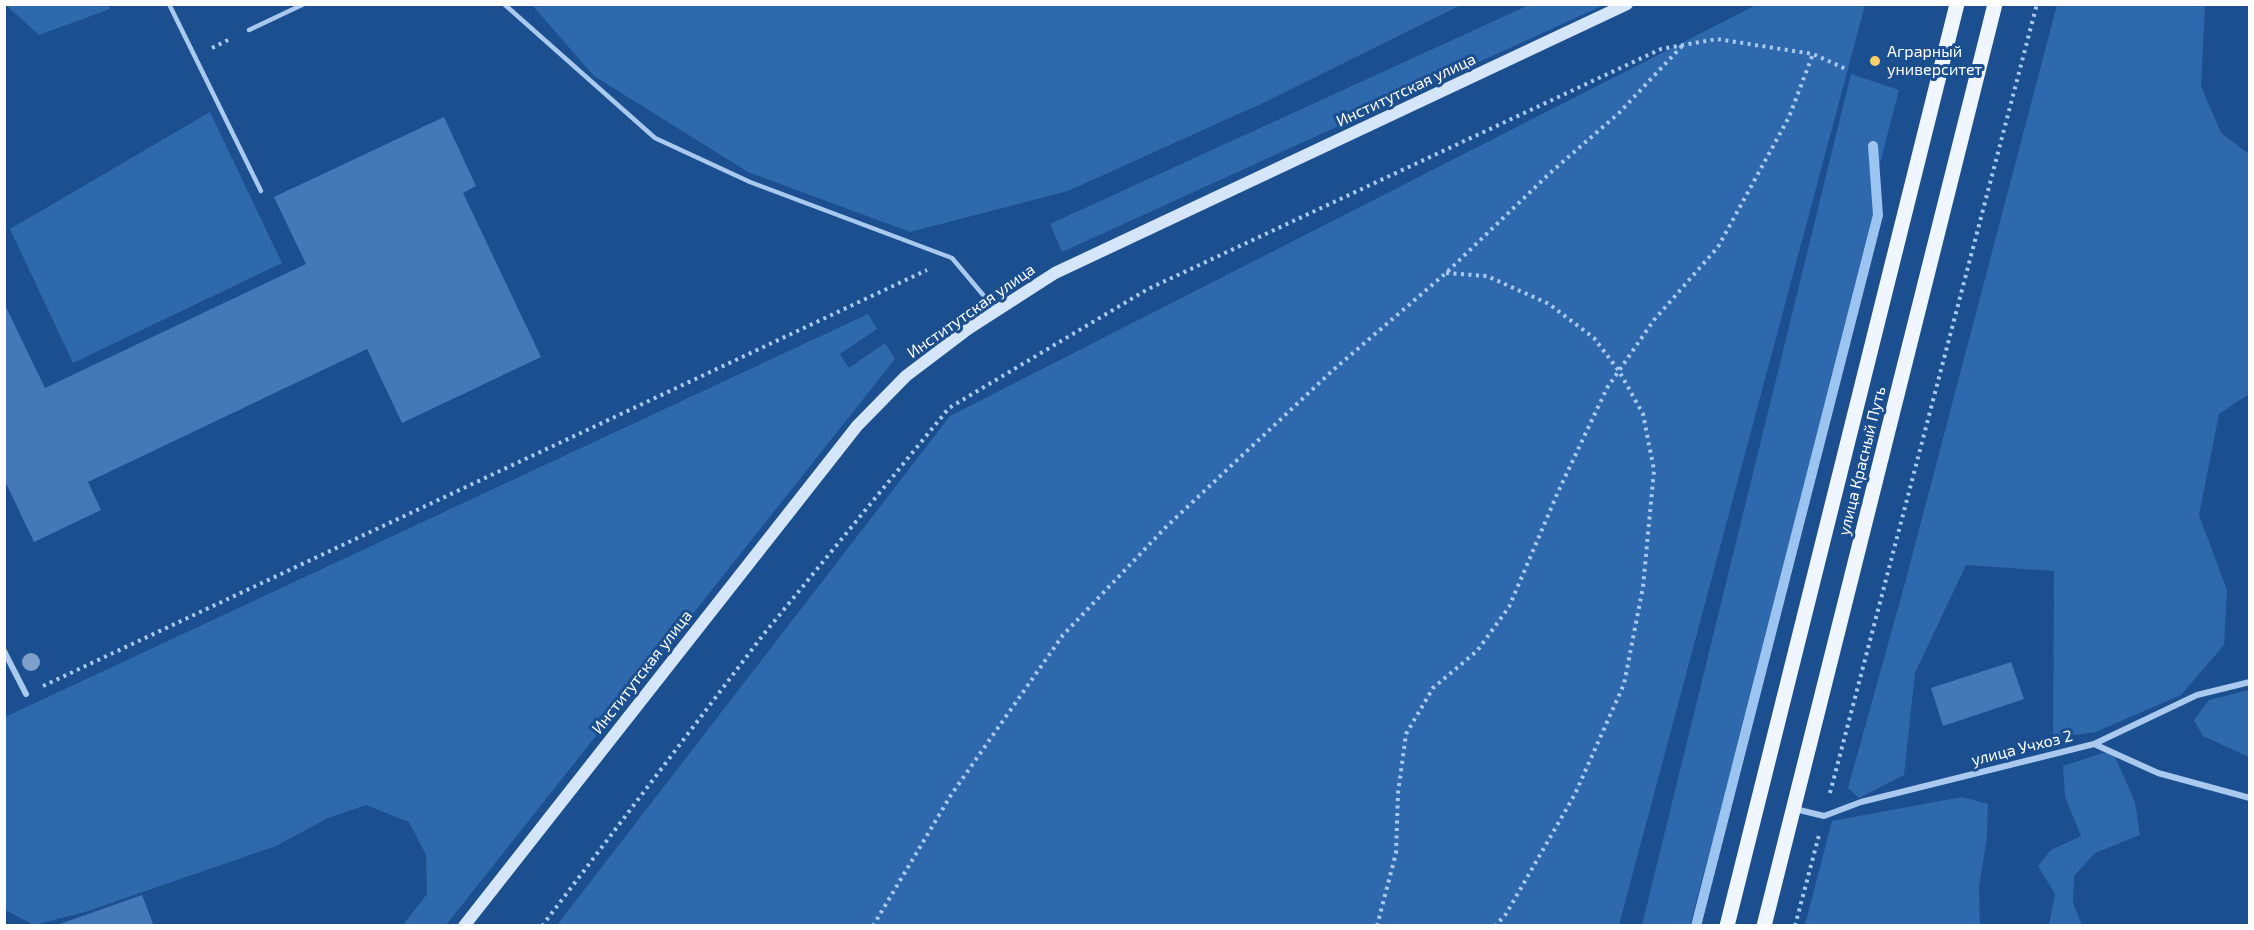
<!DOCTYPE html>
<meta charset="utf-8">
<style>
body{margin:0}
#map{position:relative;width:2254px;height:930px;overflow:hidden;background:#1b4f8f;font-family:"Exo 2",sans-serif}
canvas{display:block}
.frame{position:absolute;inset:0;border:6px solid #fff;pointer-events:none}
</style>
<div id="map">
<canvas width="2254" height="930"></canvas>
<div class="frame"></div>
</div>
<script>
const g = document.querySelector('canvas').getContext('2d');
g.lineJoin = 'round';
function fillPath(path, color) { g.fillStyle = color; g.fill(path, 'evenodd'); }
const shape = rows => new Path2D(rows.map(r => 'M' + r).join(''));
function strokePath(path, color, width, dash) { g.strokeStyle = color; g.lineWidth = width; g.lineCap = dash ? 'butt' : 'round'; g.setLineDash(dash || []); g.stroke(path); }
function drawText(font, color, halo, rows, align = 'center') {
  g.font = font + ' "Exo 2",sans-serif'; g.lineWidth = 6; g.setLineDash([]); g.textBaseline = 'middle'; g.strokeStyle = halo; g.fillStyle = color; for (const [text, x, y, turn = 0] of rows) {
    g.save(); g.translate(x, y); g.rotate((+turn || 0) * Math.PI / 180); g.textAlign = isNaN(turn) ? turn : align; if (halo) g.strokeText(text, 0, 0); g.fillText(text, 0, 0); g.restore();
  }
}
const green = shape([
 [5,4,108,4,110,9,39,35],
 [1758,4,1865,5,1619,925,557,925,950,416],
 [532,5,1461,5,1265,102,1068,191,910,232,748,172,594,76],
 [1529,5,1604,5,1062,252,1050,224],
 [2057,5,2205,5,2201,86,2221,133,2249,154,2249,394,2219,414,2199,515,2227,590,2224,645,2181,695,2096,732,2053,738,2054,571,1966,565,1915,673,1904,775,1859,798,1848,788,1905,583],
 [1851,74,1899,90,1876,179,1877,222,1690,925,1642,925],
 [210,112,282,263,73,363,10,229],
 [868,314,877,329,840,354,849,368,885,343,895,359,446,925,403,925,427,894,426,855,409,822,366,805,328,818,276,846,85,912,34,925,5,910,5,717],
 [2249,690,2250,690,2249,757,2203,736,2194,720,2209,700],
 [2112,750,2135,802,2140,835,2095,853,2074,876,2073,903,2082,925,2049,925,2055,894,2038,866,2051,850,2081,836,2065,797,2063,766],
 [1962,797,1988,804,1987,837,1979,887,1980,925,1805,925,1832,821]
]);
const stream = shape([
 [1696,926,1878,215,1873,146]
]);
const building = shape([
 [444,117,476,186,463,193,541,357,402,423,367,349,88,482,101,510,34,542,4,479,4,303,45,388,306,264,274,197],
 [2011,662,2024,699,1943,726,1931,688],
 [142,895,154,926,57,926,57,925]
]);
const path = shape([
 [212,48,232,38],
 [1446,273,1487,276,1549,304,1594,338,1619,371,1643,414,1654,470,1643,587,1624,684,1575,794,1506,914,1495,926],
 [43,686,927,270],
 [1830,793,2037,4],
 [542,926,763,635,949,408,1148,289,1661,49,1717,39,1813,54,1846,69],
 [873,926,951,795,1063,635,1165,528,1332,371,1446,273,1550,173,1619,113,1682,46],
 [1377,926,1396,853,1398,793,1406,734,1433,688,1477,651,1509,607,1558,492,1607,388,1654,320,1718,247,1789,117,1813,54],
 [1795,926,1819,835]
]);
const lane = shape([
 [169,4,261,191],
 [504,4,655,138,750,182,952,258,995,309],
 [249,30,304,4]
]);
const street = shape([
 [4,651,26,694],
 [2094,744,2158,773,2250,798],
 [1795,809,1824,816,1861,802,2094,744,2197,695,2250,682]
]);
const secondary = shape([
 [464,926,857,426,906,376,968,329,1055,273,1627,4]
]);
const primary = shape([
 [1727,926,1957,4],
 [1764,926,1995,4]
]);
const trees = [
 [31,662]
];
const markers = [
 [1875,61,6,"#ffd166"]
];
const poiNames = [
 ["Аграрный",1887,52],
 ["университет",1887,70]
];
const streetNames = [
 ["Институтская улица",1406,90,-25],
 ["Институтская улица",971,311,-35],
 ["улица Красный Путь",1862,461,-76],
 ["Институтская улица",642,672,-52],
 ["улица Учхоз 2",2022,748,-14]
];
fillPath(green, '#2e69ad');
strokePath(stream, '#9cc4f0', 10);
fillPath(building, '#4478b7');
strokePath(path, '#a9c9ee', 4, [3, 4.5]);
strokePath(lane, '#a9c9ee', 4.5);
strokePath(street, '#a9c9ee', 6);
strokePath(secondary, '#d6e6fa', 12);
strokePath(primary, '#f0f6ff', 15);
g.fillStyle = '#7ea0ca';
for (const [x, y] of trees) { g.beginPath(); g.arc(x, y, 9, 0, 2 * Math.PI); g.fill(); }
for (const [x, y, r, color] of markers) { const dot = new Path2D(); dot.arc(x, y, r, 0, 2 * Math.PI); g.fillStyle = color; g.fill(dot); strokePath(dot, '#1b4f8f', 2); }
drawText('16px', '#fff', '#1b4f8f', poiNames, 'left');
drawText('16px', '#fff', '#1b4f8f', streetNames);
</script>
